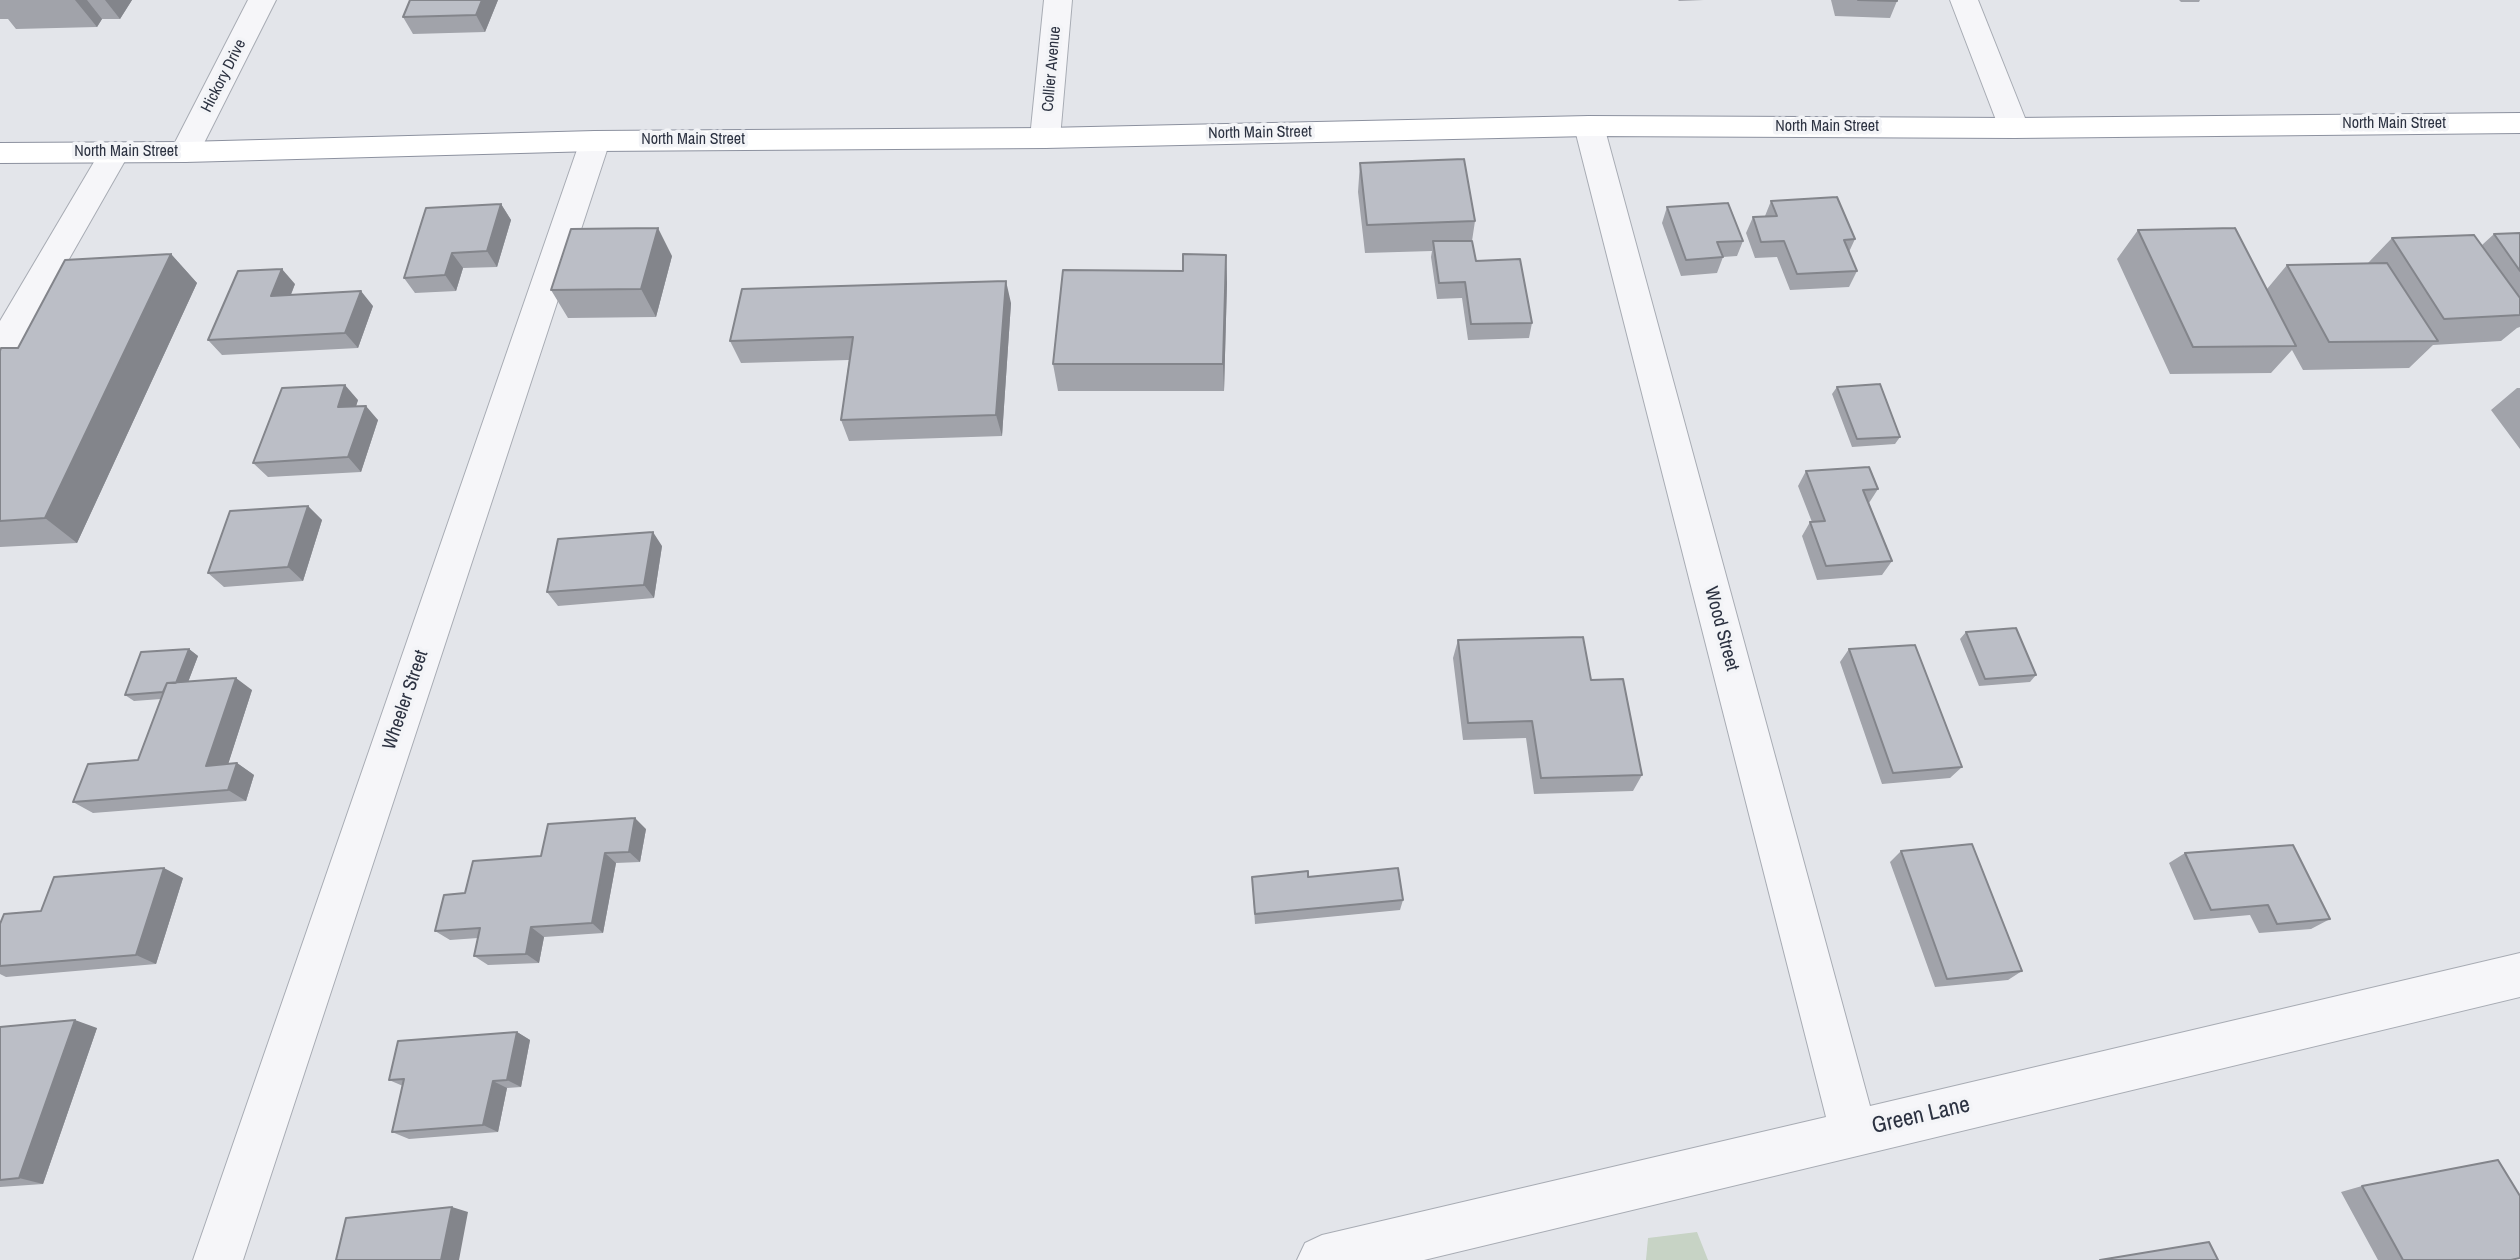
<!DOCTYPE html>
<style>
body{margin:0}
canvas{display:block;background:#e3e5ea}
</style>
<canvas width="2520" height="1260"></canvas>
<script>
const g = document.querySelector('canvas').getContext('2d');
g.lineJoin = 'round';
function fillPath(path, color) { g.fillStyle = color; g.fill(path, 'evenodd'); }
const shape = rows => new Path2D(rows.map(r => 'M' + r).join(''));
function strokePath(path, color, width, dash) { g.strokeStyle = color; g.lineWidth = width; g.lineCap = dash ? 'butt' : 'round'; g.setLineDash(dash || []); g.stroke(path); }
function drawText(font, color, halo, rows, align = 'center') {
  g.font = font + ' "Archivo Narrow",sans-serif'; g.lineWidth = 7; g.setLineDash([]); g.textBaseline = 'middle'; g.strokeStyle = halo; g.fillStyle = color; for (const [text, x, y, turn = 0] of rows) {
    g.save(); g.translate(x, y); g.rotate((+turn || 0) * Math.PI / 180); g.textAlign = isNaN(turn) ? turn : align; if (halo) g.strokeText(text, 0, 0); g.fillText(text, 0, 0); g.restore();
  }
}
const green = shape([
 [1697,1232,1708,1260,1646,1260,1648,1238]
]);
const minor = shape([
 [248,0,276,0,196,159,185,162,174,159,170,152,248,0],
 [1044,0,1072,0,1060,138,1056,145,1045,148,1034,145,1030,138,1044,0],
 [1950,0,1978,0,2029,128,2025,135,2014,138,2003,135,1999,128,1950,0],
 [1589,116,1600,119,1604,126,1870,1106,2520,953,2520,997,1424,1260,1297,1260,1305,1243,1322,1235,1826,1117,1574,126,1578,119,1589,116],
 [595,131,606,134,610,141,243,1260,193,1260,580,141,584,134,595,131],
 [115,142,126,145,130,152,12,359,0,363,0,321,104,145,115,142]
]);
const highway = shape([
 [2520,113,2520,133,2014,138,1589,136,1045,148,595,151,185,162,0,163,0,143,185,142,595,131,1045,128,1589,116,2014,118,2520,113]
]);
const wall = shape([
 [0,0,132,0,120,19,102,19,97,27,16,29,8,19,0,19],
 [410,0,498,0,485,32,413,34,403,17],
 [1678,0,1704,0,1679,1],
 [1831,0,1897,0,1897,1,1890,18,1835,16],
 [2179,0,2200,0,2199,2,2181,2],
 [1360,163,1475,221,1472,241,1476,261,1532,323,1529,338,1468,340,1462,298,1437,299,1431,257,1432,251,1365,253,1358,192],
 [1771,201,1855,239,1849,252,1857,271,1849,287,1790,290,1777,257,1755,258,1746,233,1753,217,1765,216],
 [501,204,511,220,497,267,463,268,456,291,415,293,404,278],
 [1667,207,1743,241,1737,256,1723,257,1717,273,1681,276,1662,223],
 [2138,230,2267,289,2287,265,2368,263,2392,238,2482,245,2494,234,2520,233,2520,327,2517,328,2501,341,2433,345,2409,368,2303,370,2292,350,2271,373,2170,374,2117,259],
 [171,254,197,283,77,543,0,547,0,351,18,348],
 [1226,255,1227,283,1224,391,1058,391,1053,364,1183,271],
 [672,256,656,317,568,318,551,290],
 [295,284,291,295,373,306,358,348,222,355,208,340],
 [1011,303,1002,436,849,441,841,420,849,360,741,363,730,341],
 [1837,387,1900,437,1895,444,1852,447,1832,394],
 [2517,388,2520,388,2520,449,2491,410],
 [358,400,356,406,378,420,361,472,268,477,253,463],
 [1806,471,1878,489,1869,503,1892,561,1882,575,1817,580,1802,536,1810,522,1812,522,1798,486],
 [308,506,322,520,303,581,224,587,208,573],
 [662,546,654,598,558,606,547,592],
 [1966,632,2036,675,2030,682,1979,686,1960,639],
 [1458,640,1591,680,1642,775,1633,791,1534,794,1526,738,1463,740,1453,658],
 [189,649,198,656,188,682,252,690,228,764,237,763,254,775,246,801,93,813,73,802,138,760,161,699,134,701,125,695],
 [1849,649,1962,767,1950,778,1882,784,1840,662],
 [646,829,640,862,616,863,603,933,544,937,539,963,488,965,474,956,478,938,450,940,435,931,541,856],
 [1901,851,2022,971,2008,980,1935,987,1890,862],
 [2185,853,2330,919,2311,929,2259,933,2250,915,2194,920,2169,863],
 [1252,877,1308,877,1403,900,1400,910,1255,924],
 [183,878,156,964,6,977,0,974,0,924,41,911],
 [0,1027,97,1028,43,1184,0,1187],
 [517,1032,530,1040,521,1087,507,1088,498,1132,409,1139,392,1132,403,1086,389,1080],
 [2362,1186,2511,1260,2378,1260,2341,1192]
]);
const shadedWall = shape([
 [75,0,87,0,102,19,97,27],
 [105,0,132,0,120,19],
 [482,0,498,0,485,32,476,15],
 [501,204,511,220,497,267,487,251],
 [658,228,672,256,656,317,641,289],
 [452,253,463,268,456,291,445,275],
 [171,254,197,283,77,543,45,518],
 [1226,255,1227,283,1224,391,1223,364],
 [282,269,295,284,284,311,271,296],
 [1006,281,1011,303,1002,436,996,415],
 [361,291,373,306,358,348,345,333],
 [345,385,358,400,351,422,338,407],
 [366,406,378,420,361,472,348,457],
 [308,506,322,520,303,581,288,567],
 [653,532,662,546,654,598,644,585],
 [189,649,198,656,182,698,173,691],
 [236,678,252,690,224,777,206,766],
 [237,763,254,775,246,801,228,790],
 [635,818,646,829,640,862,629,852],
 [605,853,616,863,603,933,592,923],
 [164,868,183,878,156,964,136,955],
 [531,927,544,937,539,963,526,954],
 [75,1020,97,1028,43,1184,19,1178],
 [517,1032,530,1040,521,1087,507,1080],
 [493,1081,507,1088,498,1132,483,1125],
 [452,1207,468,1212,459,1260,441,1260]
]);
const building = shape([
 [410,0,482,0,476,15,403,17,410,0],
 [1858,0,1897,0,1897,1,1858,0],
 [1464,159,1475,221,1367,225,1360,163,1464,159],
 [1837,197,1855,239,1844,240,1857,271,1797,274,1784,241,1761,242,1753,217,1777,216,1771,201,1837,197],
 [1728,203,1743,241,1717,242,1723,257,1686,260,1667,207,1728,203],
 [501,204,487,251,452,253,445,275,404,278,426,208,501,204],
 [658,228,641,289,551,290,571,229,658,228],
 [2235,228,2296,346,2193,347,2138,230,2235,228],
 [2520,233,2520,271,2494,234,2520,233],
 [2474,235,2520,298,2520,315,2444,319,2392,238,2474,235],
 [1433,241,1472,241,1476,261,1520,259,1532,323,1471,324,1465,282,1439,283,1433,241],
 [171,254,45,518,0,521,0,351,1,348,18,348,65,260,171,254],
 [1183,254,1226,255,1223,364,1053,364,1063,270,1183,271,1183,254],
 [2387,263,2438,341,2329,342,2287,265,2387,263],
 [282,269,271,296,361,291,345,333,208,340,238,271,282,269],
 [1006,281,996,415,841,420,853,337,730,341,742,289,1006,281],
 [1880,384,1900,437,1857,439,1837,387,1880,384],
 [345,385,338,407,366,406,348,457,253,463,282,388,345,385],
 [1869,467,1878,489,1863,490,1892,561,1826,566,1810,522,1825,521,1806,471,1869,467],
 [308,506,288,567,208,573,230,511,308,506],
 [653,532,644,585,547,592,558,539,653,532],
 [2016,628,2036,675,1985,679,1966,632,2016,628],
 [1583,637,1591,680,1623,679,1642,775,1541,778,1532,721,1468,723,1458,640,1583,637],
 [1915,645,1962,767,1893,773,1849,649,1915,645],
 [189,649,176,683,167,683,163,692,125,695,141,652,189,649],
 [236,678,206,766,237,763,228,790,73,802,88,764,138,760,167,683,236,678],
 [635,818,629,852,605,853,592,923,531,927,526,954,474,956,480,928,435,931,444,895,465,893,473,861,541,856,548,824,635,818],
 [1972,844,2022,971,1947,979,1901,851,1972,844],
 [2293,845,2330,919,2277,924,2268,905,2211,910,2185,853,2293,845],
 [164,868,136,955,0,966,0,924,4,914,41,911,54,877,164,868],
 [1398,868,1403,900,1255,914,1252,877,1308,871,1308,877,1398,868],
 [75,1020,19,1178,0,1180,0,1027,75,1020],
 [517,1032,507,1080,493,1081,483,1125,392,1132,404,1079,389,1080,398,1041,517,1032],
 [2498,1160,2520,1196,2520,1258,2511,1260,2403,1260,2362,1186,2498,1160],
 [452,1207,441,1260,336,1260,346,1218,452,1207],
 [2209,1242,2218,1260,2100,1260,2209,1242]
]);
const farStreetnames = [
 ["Collier Avenue",1052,69,-85],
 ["Hickory Drive",224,76,-63],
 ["North Main Street",2394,124],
 ["North Main Street",1827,127],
 ["North Main Street",1260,133,-1],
 ["North Main Street",693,140],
 ["North Main Street",126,152]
];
const streetNames = [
 ["Wood Street",1721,629,75],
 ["Wheeler Street",406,700,-71]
];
const nearStreetnames = [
 ["Green Lane",1921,1116,-13]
];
fillPath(green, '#c7d3c5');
strokePath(minor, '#a8acb4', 2);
strokePath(highway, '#8c919f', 2);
fillPath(minor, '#f6f6f9');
fillPath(highway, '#fff');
fillPath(wall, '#a1a3aa');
fillPath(shadedWall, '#83858b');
fillPath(building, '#bbbec6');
strokePath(building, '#83858b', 2);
drawText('16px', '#2c3241', '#f3f4f7', farStreetnames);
drawText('19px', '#2c3241', '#f3f4f7', streetNames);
drawText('23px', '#2c3241', '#f3f4f7', nearStreetnames);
</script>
